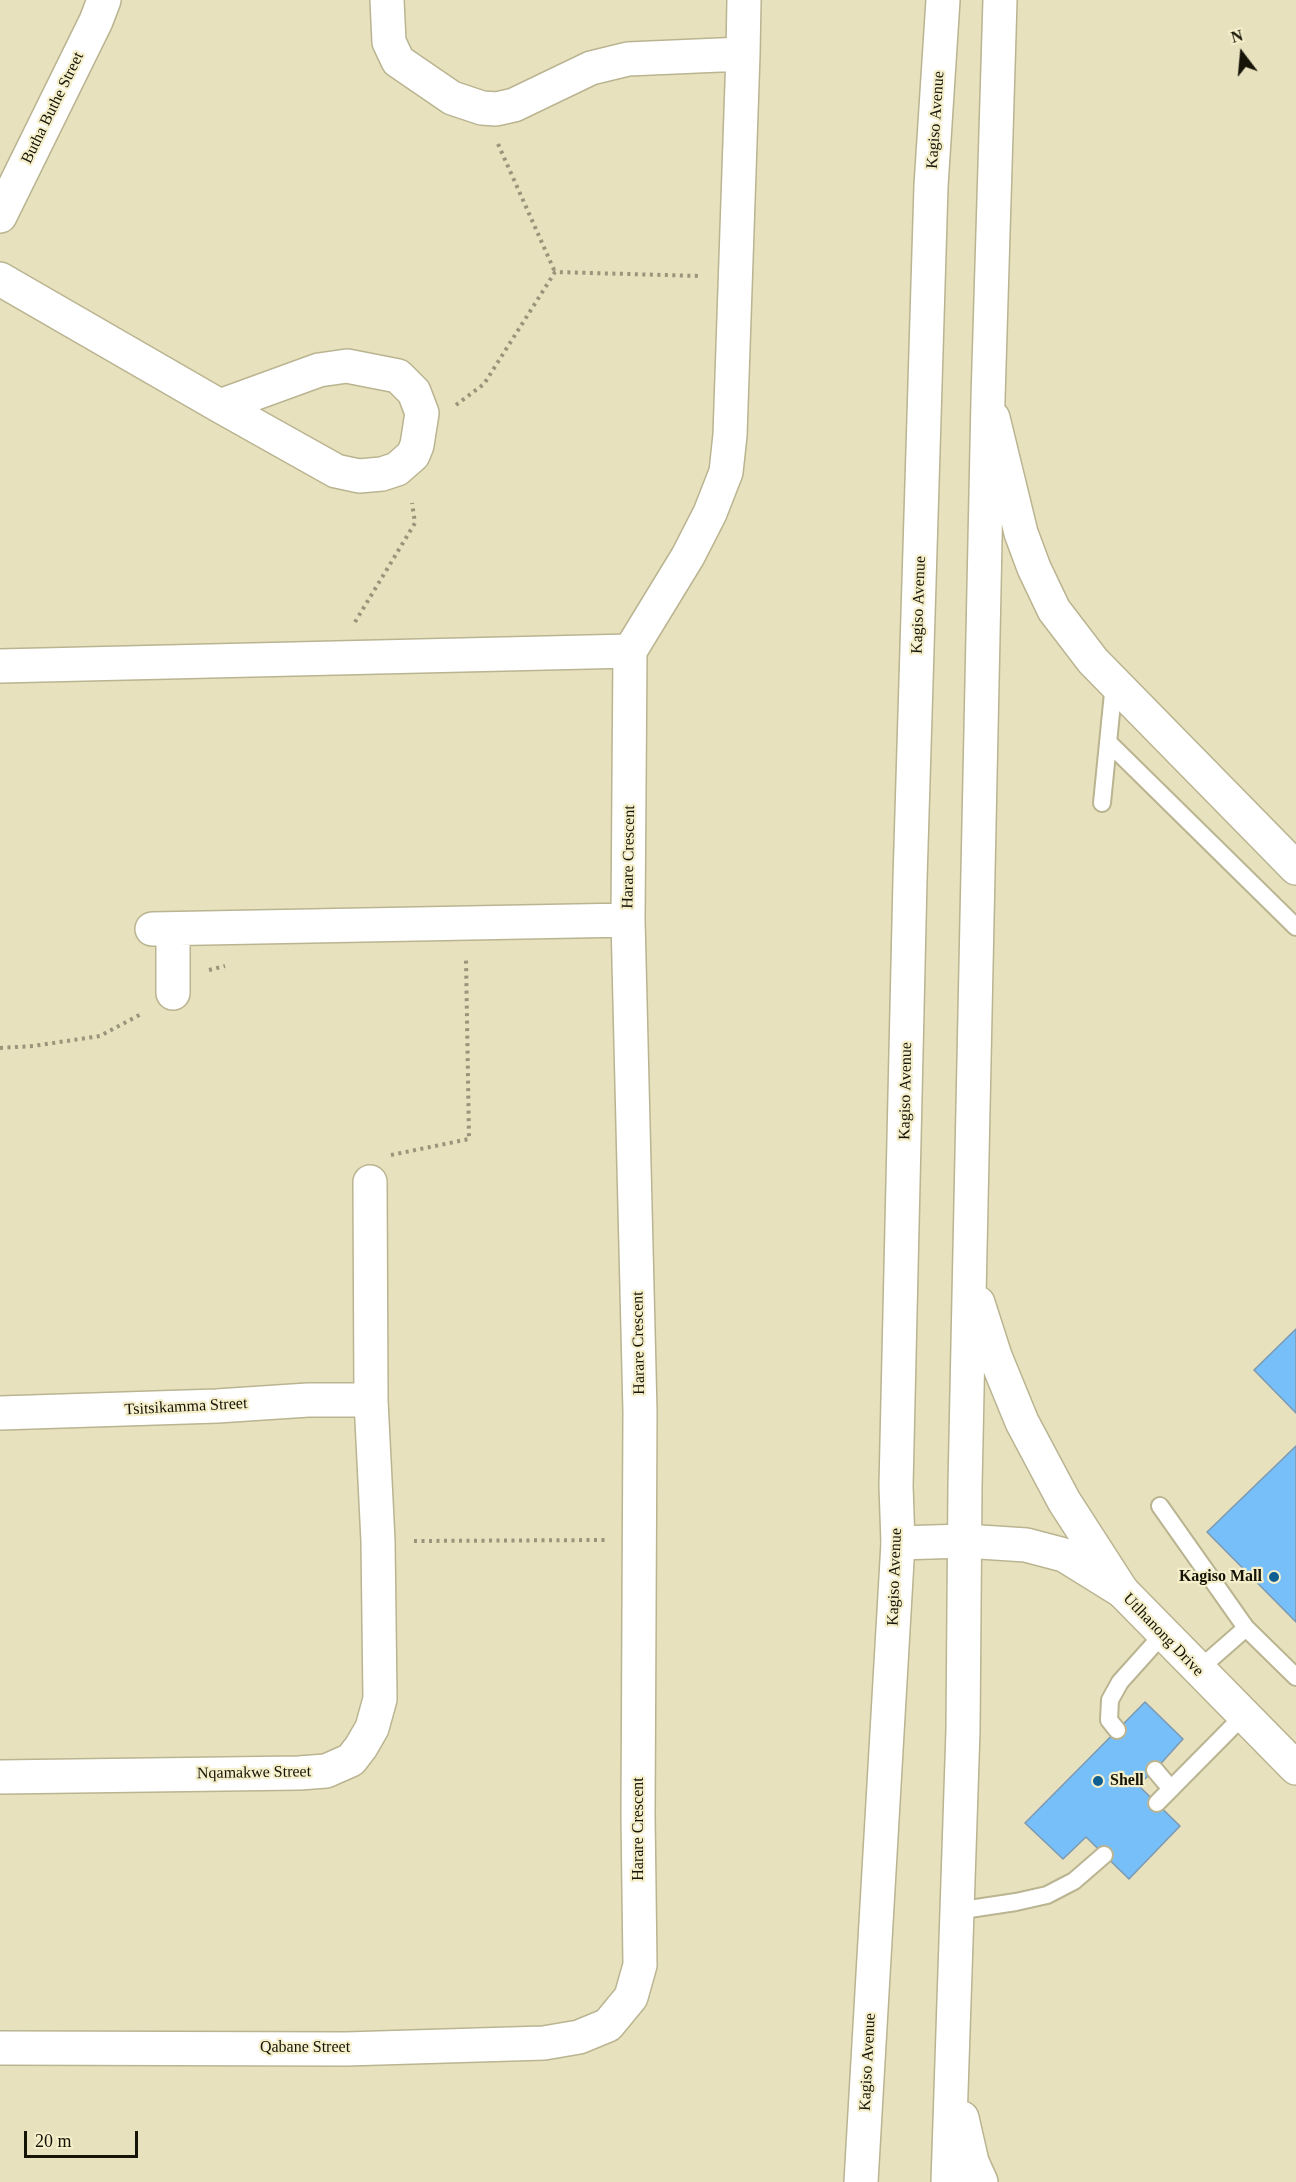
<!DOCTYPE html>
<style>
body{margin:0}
#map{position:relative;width:1296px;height:2182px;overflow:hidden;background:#e7e1be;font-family:Georgia,serif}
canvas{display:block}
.north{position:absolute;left:1212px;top:24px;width:60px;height:60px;-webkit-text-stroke:4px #f5efcb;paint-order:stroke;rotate:344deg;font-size:16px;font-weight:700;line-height:24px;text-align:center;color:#161407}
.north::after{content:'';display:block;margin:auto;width:21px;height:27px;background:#161407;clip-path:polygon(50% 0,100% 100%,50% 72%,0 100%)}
.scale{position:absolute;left:24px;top:2131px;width:114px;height:27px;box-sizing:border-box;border:3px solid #161407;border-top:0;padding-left:8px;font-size:18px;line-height:21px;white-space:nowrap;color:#161407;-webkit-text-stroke:4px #f5efcb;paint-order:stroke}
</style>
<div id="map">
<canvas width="1296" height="2182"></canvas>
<div class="north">N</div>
<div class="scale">20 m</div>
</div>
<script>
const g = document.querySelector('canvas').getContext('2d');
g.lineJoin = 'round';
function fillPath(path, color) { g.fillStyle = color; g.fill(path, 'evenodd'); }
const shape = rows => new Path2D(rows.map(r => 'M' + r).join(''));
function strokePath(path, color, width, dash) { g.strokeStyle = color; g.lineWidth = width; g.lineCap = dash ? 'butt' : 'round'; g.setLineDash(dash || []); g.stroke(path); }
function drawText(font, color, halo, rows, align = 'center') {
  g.font = font + ' Georgia,serif'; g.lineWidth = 4.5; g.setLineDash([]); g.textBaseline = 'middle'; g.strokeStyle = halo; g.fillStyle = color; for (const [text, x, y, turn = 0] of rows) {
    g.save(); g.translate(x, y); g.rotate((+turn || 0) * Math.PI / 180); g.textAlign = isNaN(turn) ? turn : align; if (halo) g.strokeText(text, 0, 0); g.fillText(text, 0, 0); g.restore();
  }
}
const building = shape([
 [1296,1329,1296,1413,1254,1370,1296,1329],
 [1296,1446,1296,1622,1207,1532,1296,1446],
 [1145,1702,1183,1739,1155,1770,1138,1785,1180,1826,1129,1879,1086,1837,1063,1859,1025,1823,1145,1702]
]);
const path = shape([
 [498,144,555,272],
 [456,405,484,384,555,272,700,276],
 [355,622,415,523,412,503],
 [209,970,225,966],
 [0,1048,33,1046,100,1036,143,1013],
 [391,1155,469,1139,466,959],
 [414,1541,605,1540]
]);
const service = shape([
 [1108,742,1296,927],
 [1102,803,1114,683],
 [1160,1506,1246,1628,1198,1670],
 [1246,1628,1296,1677],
 [1117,1730,1109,1720,1110,1700,1120,1682,1163,1634],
 [1155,1770,1171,1789],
 [1157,1803,1243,1716],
 [956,1911,1016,1902,1047,1895,1074,1881,1104,1855]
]);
const minor = shape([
 [387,0,389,42,398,61,452,98,482,108,496,109,514,105,591,68,628,59,743,54,744,0],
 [0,216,96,21,104,0],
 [0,279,220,406,336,471,359,476,382,474,397,469,413,455,417,445,422,413,414,392,398,376,347,366,319,370,220,406],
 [993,418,1021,533,1034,568,1054,610,1093,661,1296,868],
 [630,651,688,556,710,513,726,472,730,435,743,54],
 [0,666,630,651],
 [152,929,628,920],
 [173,993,173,929],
 [0,1413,217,1406,308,1400,371,1400],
 [898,1543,965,1541,1026,1545,1064,1555,1122,1591,1296,1768],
 [0,1777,299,1773,326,1771,351,1760,361,1747,372,1728,380,1699,378,1541,371,1400,370,1182],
 [0,2048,346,2049,544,2043,579,2037,608,2025,631,1997,640,1965,638,1815,640,1412,628,920,630,651]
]);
const tertiary = shape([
 [978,1303,995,1356,1022,1422,1064,1501,1122,1591],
 [962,2118,972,2162,981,2182],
 [861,2182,898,1543,896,1486,910,879,931,186,943,0],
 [948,2182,963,1730,965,1486,988,399,1000,0]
]);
const markers = [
 [1274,1577,6,"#105f92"],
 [1098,1781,6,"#105f92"]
];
const streetNames = [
 ["Butha Buthe Street",53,108,-64],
 ["Kagiso Avenue",936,120,-86],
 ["Kagiso Avenue",919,605,-88],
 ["Harare Crescent",629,857,-89],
 ["Kagiso Avenue",906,1091,-89],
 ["Harare Crescent",639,1343,-91],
 ["Tsitsikamma Street",186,1407,-3],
 ["Kagiso Avenue",895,1577,-88],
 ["Utlhanong Drive",1163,1635,46],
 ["Nqamakwe Street",254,1773,-1],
 ["Harare Crescent",639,1829,-90],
 ["Qabane Street",305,2048],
 ["Kagiso Avenue",868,2062,-87]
];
const poiNames = [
 ["Kagiso Mall",1262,1577],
 ["Shell",1110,1781,"left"]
];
fillPath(building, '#76bff8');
strokePath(building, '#7d99b1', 1.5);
strokePath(service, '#bab491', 20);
strokePath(minor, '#bab491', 36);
strokePath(tertiary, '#bab491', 36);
strokePath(path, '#9a957a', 4, [3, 4.5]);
strokePath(service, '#fff', 16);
strokePath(minor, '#fff', 33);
strokePath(tertiary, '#fff', 33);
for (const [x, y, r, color] of markers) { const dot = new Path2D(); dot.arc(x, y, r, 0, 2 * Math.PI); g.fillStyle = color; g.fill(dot); strokePath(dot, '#f5efcb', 2); }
drawText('16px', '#161407', '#f5efcb', streetNames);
drawText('bold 16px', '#161407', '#f5efcb', poiNames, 'right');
</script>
